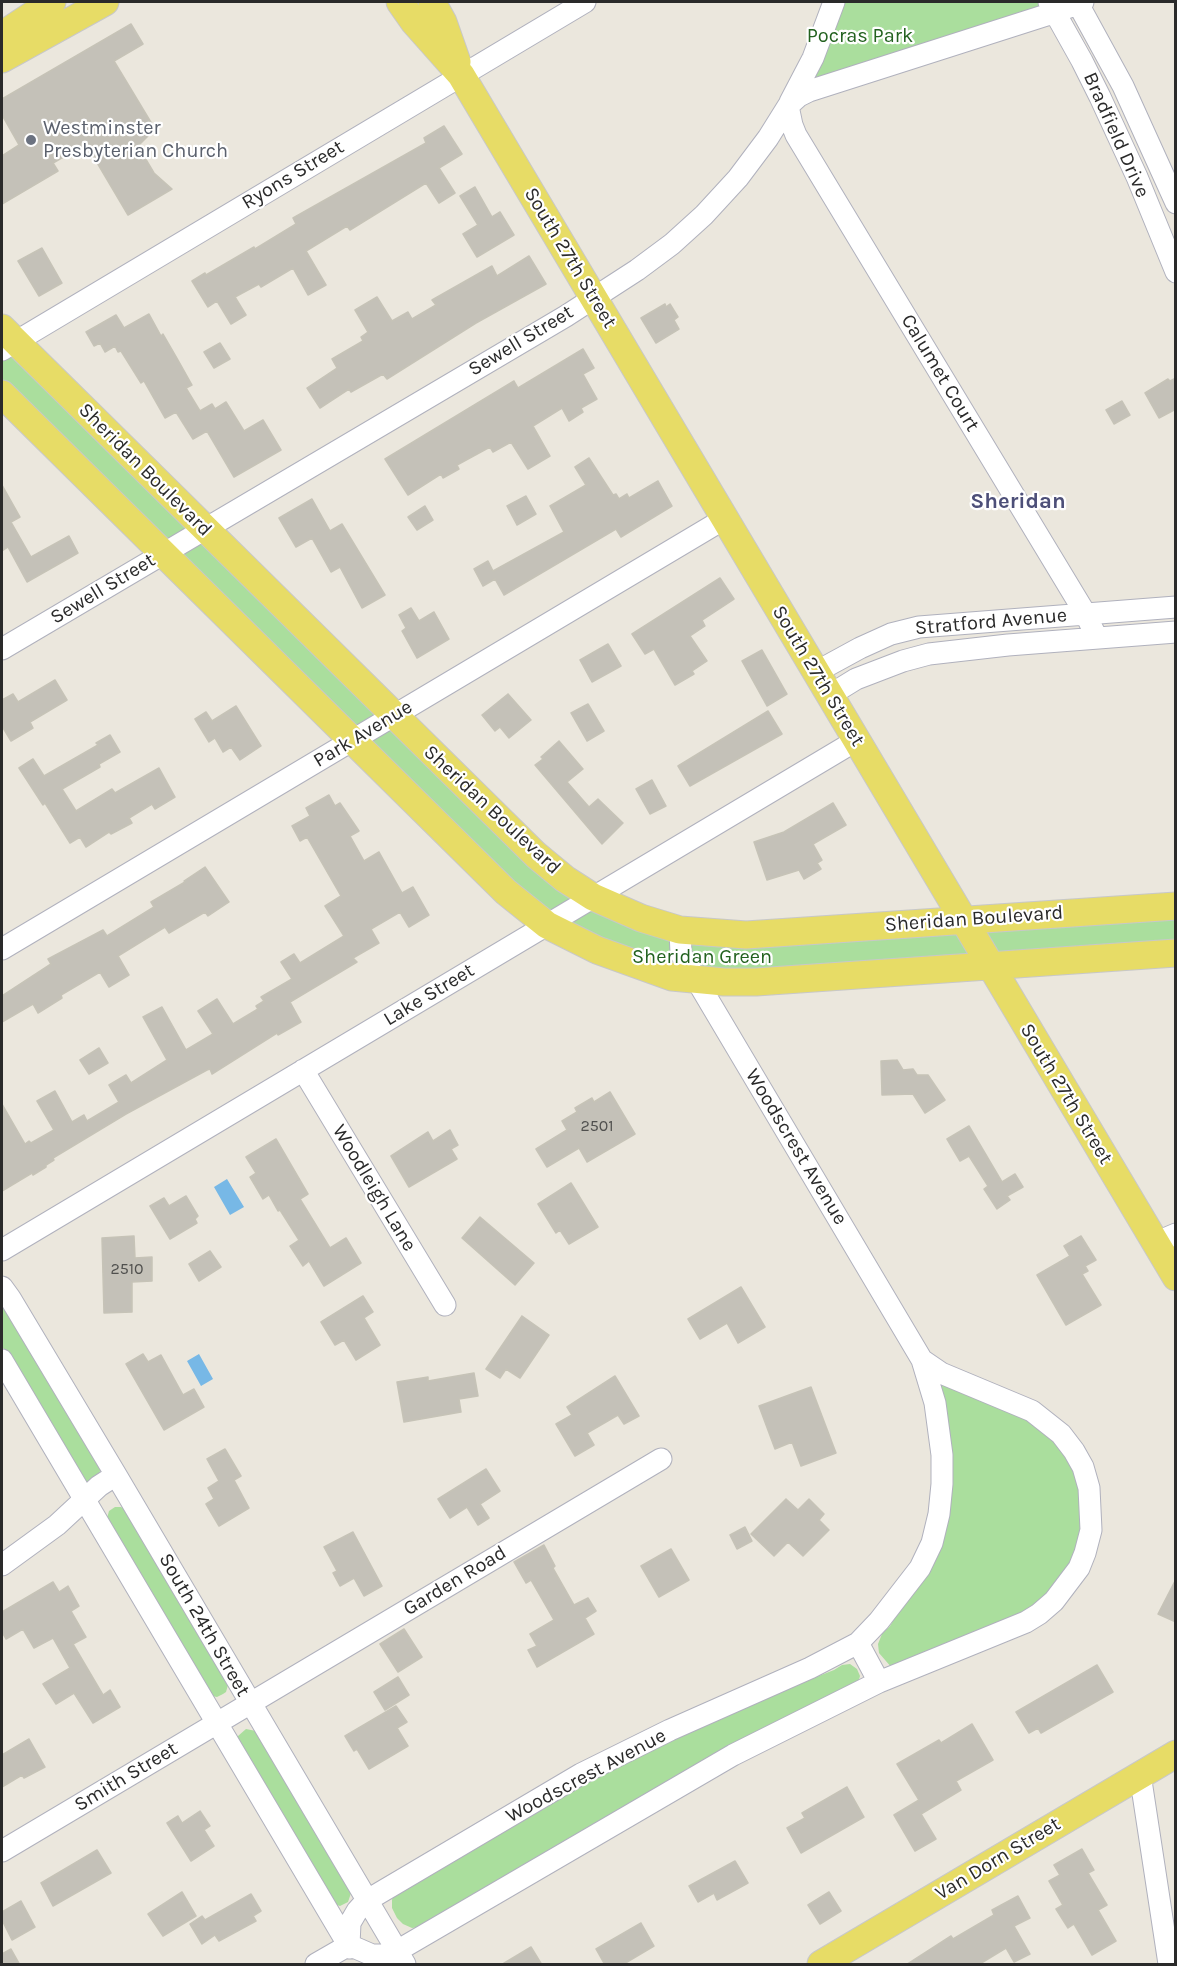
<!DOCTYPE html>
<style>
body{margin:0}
#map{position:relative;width:1177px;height:1966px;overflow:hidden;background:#ebe7dd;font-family:Karla,sans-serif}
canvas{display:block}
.frame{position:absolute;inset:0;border:3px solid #2a2a2a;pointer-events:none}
</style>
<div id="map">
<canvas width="1177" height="1966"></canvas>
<div class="frame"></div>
</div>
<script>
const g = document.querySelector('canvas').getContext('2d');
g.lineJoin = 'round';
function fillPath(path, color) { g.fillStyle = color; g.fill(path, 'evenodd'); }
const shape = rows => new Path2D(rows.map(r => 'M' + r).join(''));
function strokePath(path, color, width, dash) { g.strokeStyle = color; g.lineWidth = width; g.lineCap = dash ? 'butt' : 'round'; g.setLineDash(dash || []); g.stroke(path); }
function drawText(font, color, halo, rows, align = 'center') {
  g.font = font + ' Karla,sans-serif'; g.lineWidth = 4.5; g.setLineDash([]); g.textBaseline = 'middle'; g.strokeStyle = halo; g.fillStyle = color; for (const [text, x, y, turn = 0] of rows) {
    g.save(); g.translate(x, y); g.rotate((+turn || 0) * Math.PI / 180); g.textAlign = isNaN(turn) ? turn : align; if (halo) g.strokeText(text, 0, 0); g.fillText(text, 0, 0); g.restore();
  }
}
const green = shape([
 [834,2,1049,2,1056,12,809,91],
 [2,328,535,855,680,930,1175,906,1175,953,724,982,547,925,2,394],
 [2,1301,101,1467,99,1475,89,1481,84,1481,77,1476,2,1346],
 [944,1384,1024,1414,1050,1433,1078,1475,1086,1529,1076,1562,1040,1607,892,1668,879,1653,878,1644,882,1634,890,1626,904,1602,926,1574,939,1387],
 [115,1507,121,1507,126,1510,228,1685,226,1692,223,1694,217,1697,212,1696,106,1522,109,1511],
 [850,1664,857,1669,860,1676,858,1683,420,1927,412,1928,403,1924,397,1918,392,1908,392,1900,394,1893,567,1787,760,1699,834,1670,842,1665],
 [246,1729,256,1731,351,1893,348,1902,340,1906,334,1904,238,1740,238,1736]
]);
const water = shape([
 [227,1179,244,1207,230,1215,214,1187],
 [199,1354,213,1379,201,1386,187,1361]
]);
const building = shape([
 [131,24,143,44,114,61,155,129,138,146,154,173,172,189,128,215,86,144,53,163,58,171,2,204,2,156,19,145,2,115,2,99,131,24],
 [444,126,462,154,439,168,455,193,439,203,426,183,350,230,347,226,306,251,326,285,308,295,293,268,261,287,259,284,235,297,246,315,231,324,217,301,208,307,192,281,205,273,206,275,254,247,255,249,296,224,293,218,426,143,424,138,444,126],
 [475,187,492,217,500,212,514,235,477,257,463,234,478,225,460,196,475,187],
 [42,248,62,283,39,296,18,261,42,248],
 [529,256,546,284,476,323,387,379,383,374,351,392,349,389,320,408,307,388,337,368,332,359,363,341,361,337,368,332,355,310,377,297,392,321,408,312,412,319,436,305,432,300,492,266,497,276,529,256],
 [665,304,666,307,670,304,678,317,674,320,679,329,656,343,641,318,665,304],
 [149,314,161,336,163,334,178,360,192,385,186,388,200,411,212,404,215,409,226,402,244,431,263,420,281,450,234,477,207,431,193,439,176,412,165,418,144,381,141,383,121,351,118,352,115,346,105,352,100,343,94,346,86,332,116,315,124,328,149,314],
 [220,343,230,359,214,368,204,352,220,343],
 [583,349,594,368,583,374,597,399,581,408,583,412,569,421,562,408,533,426,550,456,528,469,511,442,493,452,490,447,457,465,459,469,443,478,441,474,408,495,385,459,514,381,518,388,583,349],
 [1176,378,1176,409,1159,418,1145,393,1168,379,1170,381,1176,378],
 [1122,401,1130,415,1114,424,1106,410,1122,401],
 [589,458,613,495,616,494,619,499,627,494,629,498,658,481,672,506,621,537,616,529,504,595,495,579,483,586,474,569,488,561,493,571,564,532,550,506,586,485,575,467,589,458],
 [2,485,20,517,11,522,31,557,69,536,78,553,27,582,8,547,2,551,2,485],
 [526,496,536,514,517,525,507,506,526,496],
 [312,499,330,531,342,524,385,595,362,608,340,567,331,572,312,538,296,547,279,518,312,499],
 [425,506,433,520,417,530,408,517,425,506],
 [720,578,734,599,702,620,705,626,690,636,707,661,692,671,694,674,675,685,654,649,645,654,632,634,720,578],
 [411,608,419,621,434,612,449,639,417,658,402,631,406,628,399,615,411,608],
 [608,644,621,666,592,682,580,660,608,644],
 [762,650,787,694,767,706,742,661,762,650],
 [55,680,67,700,30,722,33,728,11,741,2,726,2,700,13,694,18,702,55,680],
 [508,694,531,720,509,738,500,727,495,731,482,715,508,694],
 [588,704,604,731,587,741,571,713,588,704],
 [236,706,261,746,240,760,231,747,223,752,215,738,209,742,195,719,206,712,212,721,236,706],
 [768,711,782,734,690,786,678,766,768,711],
 [110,735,120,752,99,764,100,767,62,789,76,811,112,789,115,793,159,768,175,797,155,809,152,804,129,818,132,823,111,834,109,832,86,847,80,837,70,843,45,803,43,805,19,768,33,759,44,776,98,745,96,743,110,735],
 [559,741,583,769,567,782,589,807,598,799,623,823,602,844,535,765,543,759,541,757,559,741],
 [652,780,666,806,650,814,636,789,652,780],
 [329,795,335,806,340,803,359,831,350,836,364,861,379,852,402,893,413,887,429,915,409,927,400,912,371,929,379,943,353,958,357,962,290,1002,301,1022,278,1035,277,1033,212,1074,210,1069,207,1070,126,1114,53,1158,54,1160,46,1165,46,1167,33,1175,32,1173,2,1191,2,1104,25,1144,29,1141,31,1143,54,1130,37,1101,55,1091,72,1122,84,1115,87,1121,119,1102,109,1085,126,1075,131,1083,167,1060,143,1017,162,1007,186,1050,213,1034,198,1011,217,999,233,1024,258,1009,256,1006,264,1001,261,997,292,979,281,962,294,954,300,963,344,936,325,906,341,896,307,837,300,841,292,826,310,816,306,808,329,795],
 [833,803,846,825,813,844,822,860,817,863,821,869,804,879,799,870,767,880,754,842,784,832,833,803],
 [205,867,229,902,208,916,205,912,169,933,165,927,118,956,129,975,109,987,100,972,61,995,62,998,38,1013,33,1004,2,1022,2,996,51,964,48,959,103,930,107,936,154,907,151,902,185,882,184,881,205,867],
 [99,1048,108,1063,89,1074,80,1060,99,1048],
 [897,1060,903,1070,913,1069,917,1075,928,1075,945,1100,925,1113,913,1094,882,1095,881,1061,897,1060],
 [610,1092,635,1134,587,1162,579,1148,547,1167,536,1149,567,1130,562,1121,577,1112,575,1108,592,1098,594,1102,610,1092],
 [969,1126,1002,1182,1015,1174,1023,1187,1007,1196,1010,1200,997,1209,984,1189,988,1186,969,1156,960,1161,947,1139,969,1126],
 [450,1130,458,1145,451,1149,457,1159,409,1187,391,1156,428,1132,433,1141,450,1130],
 [276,1139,308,1194,300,1199,330,1248,346,1238,361,1263,324,1286,309,1261,303,1266,290,1246,299,1240,280,1210,278,1211,269,1195,263,1199,250,1177,256,1173,246,1157,276,1139],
 [571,1183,598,1227,569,1244,560,1230,556,1233,538,1204,571,1183],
 [186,1196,198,1216,195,1219,197,1223,170,1239,150,1206,164,1198,169,1206,186,1196],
 [480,1217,534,1263,515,1285,462,1238,480,1217],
 [134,1236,135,1258,152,1257,152,1281,132,1282,132,1312,104,1313,102,1238,134,1236],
 [1081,1236,1096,1260,1085,1266,1088,1271,1082,1274,1101,1305,1066,1325,1037,1275,1070,1256,1064,1246,1081,1236],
 [210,1251,221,1267,199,1281,189,1264,210,1251],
 [741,1287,765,1327,738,1343,727,1323,700,1339,688,1319,741,1287],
 [363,1296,373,1312,364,1318,380,1345,356,1360,344,1340,335,1345,321,1322,363,1296],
 [522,1316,549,1335,520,1378,506,1369,500,1378,486,1369,522,1316],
 [143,1354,148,1362,161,1355,183,1395,194,1389,204,1407,164,1430,126,1364,143,1354],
 [474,1373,478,1396,459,1399,461,1412,404,1422,397,1382,428,1377,428,1381,474,1373],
 [615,1376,639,1416,624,1424,618,1415,587,1433,594,1445,575,1456,556,1424,572,1415,567,1407,615,1376],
 [811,1387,836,1453,801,1466,792,1442,775,1449,759,1406,811,1387],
 [225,1449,241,1476,234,1480,249,1508,219,1526,206,1504,214,1499,208,1488,219,1481,207,1459,225,1449],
 [486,1469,500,1491,480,1504,489,1518,478,1525,467,1507,450,1518,438,1499,486,1469],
 [786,1499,798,1510,809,1499,824,1514,819,1520,829,1530,803,1556,788,1542,774,1556,751,1534,786,1499],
 [745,1527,752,1541,737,1549,730,1535,745,1527],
 [353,1532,382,1586,364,1596,354,1578,340,1586,333,1573,337,1571,324,1547,353,1532],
 [544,1545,555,1566,553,1568,574,1605,588,1598,596,1611,585,1618,594,1634,537,1667,528,1650,537,1646,530,1634,554,1620,531,1580,526,1583,514,1562,544,1545],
 [671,1549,689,1580,659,1597,641,1566,671,1549],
 [1176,1579,1176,1622,1158,1614,1176,1579],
 [53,1582,59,1592,68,1586,79,1606,71,1611,86,1637,73,1644,103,1695,110,1690,120,1707,93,1723,74,1693,56,1704,43,1684,70,1668,53,1638,34,1648,23,1629,6,1639,2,1632,2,1612,53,1582],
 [404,1629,422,1657,398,1672,380,1644,404,1629],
 [1097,1665,1113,1692,1041,1733,1038,1728,1029,1733,1016,1712,1097,1665],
 [398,1677,409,1695,385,1710,374,1692,398,1677],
 [396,1706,407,1722,397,1728,408,1746,369,1769,357,1749,354,1751,345,1736,396,1706],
 [972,1724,993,1760,956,1781,961,1790,921,1814,936,1839,915,1851,894,1815,919,1800,897,1764,939,1740,941,1743,972,1724],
 [29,1739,45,1767,24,1778,22,1775,2,1787,2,1755,29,1739],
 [847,1787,864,1817,801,1853,787,1828,805,1818,802,1813,847,1787],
 [200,1811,210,1826,204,1830,214,1846,191,1861,167,1823,178,1816,182,1823,200,1811],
 [1082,1849,1094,1870,1088,1873,1107,1905,1098,1910,1116,1941,1092,1955,1074,1924,1068,1928,1056,1909,1063,1905,1049,1881,1060,1875,1054,1865,1082,1849],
 [97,1850,111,1873,53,1906,41,1883,97,1850],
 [735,1861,748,1883,717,1900,714,1893,698,1902,689,1886,735,1861],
 [182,1892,196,1916,163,1936,148,1914,182,1892],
 [829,1892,841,1911,820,1924,808,1905,829,1892],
 [251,1894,261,1911,253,1916,256,1921,219,1941,215,1935,202,1944,190,1924,202,1916,205,1920,251,1894],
 [1018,1896,1030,1918,1014,1926,1030,1954,1014,1962,1006,1948,978,1965,906,1965,951,1936,953,1939,994,1915,992,1910,1018,1896],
 [21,1901,35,1927,12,1940,2,1920,2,1912,21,1901],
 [641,1923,654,1946,622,1965,605,1965,596,1949,641,1923],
 [531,1947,542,1965,501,1965,531,1947],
 [11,1949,20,1965,2,1965,2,1954,11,1949]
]);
const minor = shape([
 [1049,2,1082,61,1100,97,1137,177,1176,272],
 [1077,2,1123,86,1176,203],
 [790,102,813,58,834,2],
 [788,106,792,125,796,135,1085,613,1097,638],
 [2,350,585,2],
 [2,649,566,316,637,270,672,244,704,215,738,178,768,138,788,106,799,96,809,91,1056,12,1083,2],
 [816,672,860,648,891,634,919,627,1176,607],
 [830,695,856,679,903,661,929,654,1008,645,1176,632],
 [2,949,724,519],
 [303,1070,445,1305],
 [1155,1243,1176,1234],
 [2,1250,857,740],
 [2,1287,10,1298,116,1475,405,1964],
 [2,1360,350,1948],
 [2,1565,57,1525,99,1486,116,1475],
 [858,1643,879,1682],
 [1140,1774,1169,1964],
 [2,1851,661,1459],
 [349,1945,350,1923,357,1911,366,1901,581,1774,670,1730,810,1668,858,1643,879,1621,920,1568,932,1543,939,1514,942,1484,942,1455,935,1403,922,1360,681,954,680,930],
 [349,1945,372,1955,385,1955,397,1951,733,1755,879,1682,1026,1622,1039,1614,1054,1601,1079,1568,1085,1553,1091,1530,1089,1488,1083,1467,1074,1451,1061,1434,1032,1411,941,1373,922,1360],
 [316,1964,349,1945]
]);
const major = shape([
 [400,2,414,22,461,75,1176,1277],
 [432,2,443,22,457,62],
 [2,35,52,2],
 [2,59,105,2],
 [2,328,536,855,565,879,593,897,641,918,680,930,746,935,1176,906],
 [2,394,506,892,547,925,597,950,672,977,724,982,756,982,1176,953],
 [821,1964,1176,1754]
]);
const markers = [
 [31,140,6,"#6b7280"]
];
const numberNames = [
 ["2501",597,1126],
 ["2510",127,1269]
];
const parkNames = [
 ["Pocras Park",860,36],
 ["Sheridan Green",702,957]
];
const worshipNames = [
 ["Westminster",43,128],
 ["Presbyterian Church",43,151]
];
const streetNames = [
 ["Bradfield Drive",1116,135,66],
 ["Ryons Street",293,175,-31],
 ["South 27th Street",570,258,59],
 ["Sewell Street",521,341,-31],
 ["Calumet Court",940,373,59],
 ["Sheridan Boulevard",145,470,45],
 ["Sewell Street",103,589,-31],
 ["Stratford Avenue",991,622,-5],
 ["South 27th Street",818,676,59],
 ["Park Avenue",363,734,-31],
 ["Sheridan Boulevard",492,810,43],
 ["Sheridan Boulevard",974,919,-4],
 ["Lake Street",429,995,-31],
 ["South 27th Street",1066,1094,59],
 ["Woodscrest Avenue",796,1147,59],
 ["Woodleigh Lane",374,1188,59],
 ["Garden Road",455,1581,-31],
 ["South 24th Street",204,1625,60],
 ["Woodscrest Avenue",586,1776,-28],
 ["Smith Street",126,1777,-31],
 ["Van Dorn Street",998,1859,-31]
];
const quarterNames = [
 ["Sheridan",1018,502]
];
fillPath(green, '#aade9d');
fillPath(water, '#77b8e6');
fillPath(building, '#c4c1b8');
strokePath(building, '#c6c3b7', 1.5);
strokePath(minor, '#b0b1bd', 23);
strokePath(major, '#c8c8c8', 29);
strokePath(minor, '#fff', 21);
strokePath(major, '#e7dc66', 27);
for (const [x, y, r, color] of markers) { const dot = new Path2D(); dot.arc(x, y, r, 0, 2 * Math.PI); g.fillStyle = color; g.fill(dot); strokePath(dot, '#fff', 2); }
drawText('16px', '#50504e', null, numberNames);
drawText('20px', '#23621f', '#fff', parkNames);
drawText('20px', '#5b616d', '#fff', worshipNames, 'left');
drawText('20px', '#2a2a2a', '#fff', streetNames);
drawText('bold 22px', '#4d4f78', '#fff', quarterNames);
</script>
